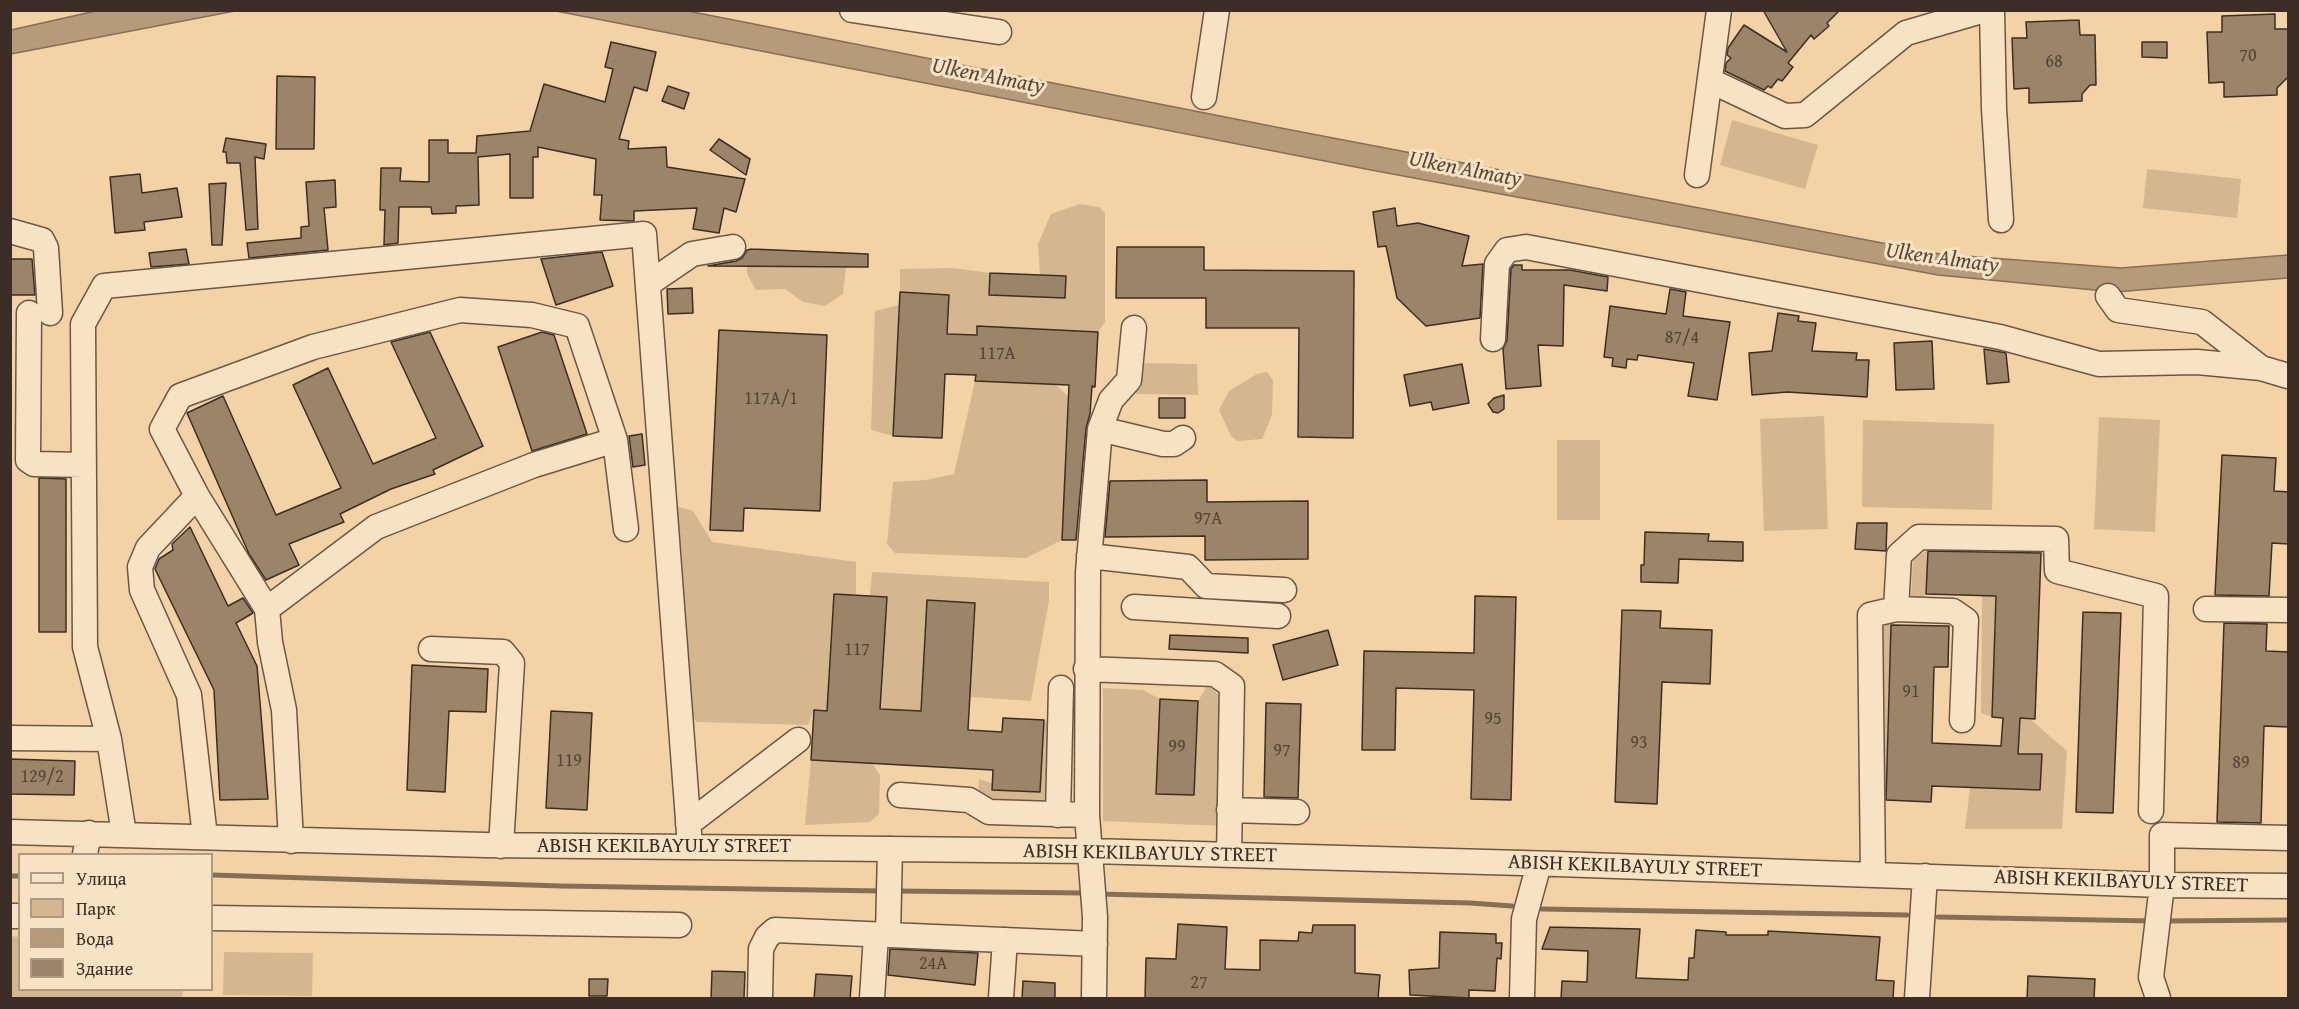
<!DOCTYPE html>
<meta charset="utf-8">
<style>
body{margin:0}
#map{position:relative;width:2299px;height:1009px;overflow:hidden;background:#f3d3a5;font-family:"Gentium Book Plus",serif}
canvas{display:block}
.frame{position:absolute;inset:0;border:12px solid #3c2e26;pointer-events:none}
.legend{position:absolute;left:18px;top:853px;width:195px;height:138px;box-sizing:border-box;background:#f7e2c4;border:2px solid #ac9a85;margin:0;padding:8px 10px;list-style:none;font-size:18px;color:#3c2e26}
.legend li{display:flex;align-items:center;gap:12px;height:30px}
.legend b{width:30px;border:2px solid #ac9a85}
</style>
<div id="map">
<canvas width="2299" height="1009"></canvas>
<div class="frame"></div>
<ul class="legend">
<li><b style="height:8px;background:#f7e2c4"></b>Улица</li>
<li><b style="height:16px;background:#d4b78f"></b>Парк</li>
<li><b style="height:16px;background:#b59b7a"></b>Вода</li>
<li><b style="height:16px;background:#9b8468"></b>Здание</li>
</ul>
</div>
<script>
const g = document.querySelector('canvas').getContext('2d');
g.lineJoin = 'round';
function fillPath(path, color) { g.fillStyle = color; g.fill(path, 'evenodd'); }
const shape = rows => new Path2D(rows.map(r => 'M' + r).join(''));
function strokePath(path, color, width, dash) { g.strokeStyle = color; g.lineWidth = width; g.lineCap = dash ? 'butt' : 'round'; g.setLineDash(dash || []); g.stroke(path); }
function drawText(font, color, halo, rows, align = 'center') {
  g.font = font + ' "Gentium Book Plus",serif'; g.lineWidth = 6; g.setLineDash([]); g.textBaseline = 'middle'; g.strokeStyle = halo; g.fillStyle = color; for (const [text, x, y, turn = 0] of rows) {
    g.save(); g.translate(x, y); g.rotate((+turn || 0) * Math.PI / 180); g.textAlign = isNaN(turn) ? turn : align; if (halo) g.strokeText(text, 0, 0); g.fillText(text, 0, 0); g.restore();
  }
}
const green = shape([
 [1732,120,1818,145,1805,189,1720,165],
 [2147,169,2241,179,2237,218,2143,208],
 [1080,204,1099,207,1105,213,1105,322,1098,332,978,326,977,335,947,334,949,295,900,292,900,269,953,268,990,273,989,295,1064,298,1065,277,1040,275,1038,244,1051,214],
 [747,266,846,267,843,294,825,306,803,302,785,289,756,290,747,274],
 [899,305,893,436,871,430,875,311],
 [1137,363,1197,364,1198,395,1136,394],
 [1267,372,1273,380,1272,415,1262,439,1238,441,1231,436,1219,410,1229,391,1257,374],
 [975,381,1056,385,1068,396,1062,540,1026,558,895,553,887,544,893,482,926,480,954,474],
 [1824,416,1828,529,1764,531,1760,419],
 [2099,417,2160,420,2155,532,2094,529],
 [1863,420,1994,424,1992,510,1862,507],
 [1557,440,1600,440,1600,520,1557,520],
 [672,505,693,511,712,542,856,562,856,594,834,594,827,711,814,710,808,725,697,722,686,711],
 [1928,550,1926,594,1922,598,1911,597,1913,559],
 [872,572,1049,582,1049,600,1031,701,970,697,975,603,927,600,921,711,880,709,887,597,870,595],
 [1982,596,1996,596,1992,717,1981,713],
 [1891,622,1885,800,1877,797,1879,631],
 [1208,685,1225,701,1223,826,1103,821,1103,688,1143,690,1160,699,1156,794,1194,795,1198,701],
 [2020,718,2030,719,2067,751,2062,829,1965,829,1970,788,2040,790,2041,755,2018,754],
 [1044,720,1055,727,1054,810,978,799,979,779,992,783,992,790,1040,792],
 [811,760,872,763,880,775,879,814,870,822,805,825],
 [11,936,19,937,20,990,183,990,182,998,11,998],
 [224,952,313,953,312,996,223,995]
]);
const water = shape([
 [100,10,235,10,235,11,11,54,11,30,100,10],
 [556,11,688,11,1286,129,1940,254,2121,268,2288,255,2288,278,2115,292,1938,275,1371,170,556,11]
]);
const stream = shape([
 [212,875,561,886,882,891],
 [10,876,20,876],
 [894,891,1086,893],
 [1098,894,1470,903,1512,906],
 [1542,909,1907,915],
 [1938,917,2152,921],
 [2165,921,2288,920]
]);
const building = shape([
 [1763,10,1840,10,1827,23,1829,26,1814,39,1811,35,1788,63,1793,67,1782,81,1778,79,1771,88,1768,86,1764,90,1725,71,1726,63,1731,58,1727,55,1728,48,1744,25,1787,52,1763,10],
 [2275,14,2275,29,2289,29,2289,76,2277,88,2277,95,2224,97,2224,82,2209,83,2207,32,2222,32,2222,16,2275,14],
 [2079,20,2080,35,2095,35,2096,85,2090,85,2082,94,2082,101,2029,103,2029,88,2014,89,2012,38,2027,38,2026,22,2079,20],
 [611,42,656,52,647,91,634,87,619,139,629,141,628,149,666,147,667,167,745,179,736,212,724,208,719,233,693,229,697,208,634,211,634,221,600,220,602,195,594,195,596,159,538,147,538,157,533,157,533,198,510,198,510,154,478,157,479,205,456,206,456,213,432,214,431,207,399,207,398,243,384,245,385,210,380,210,381,168,401,168,400,181,429,182,429,140,448,140,448,153,476,153,477,136,530,131,544,84,605,102,613,69,605,67,611,42],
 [2142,42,2167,42,2167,58,2142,57,2142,42],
 [277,76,315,77,314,149,276,149,277,76],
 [668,86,689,93,684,109,662,101,668,86],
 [226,138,266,144,264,159,255,157,258,229,246,230,240,163,227,163,226,152,223,152,226,138],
 [719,139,750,159,746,175,710,150,719,139],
 [140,174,142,193,177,188,182,217,144,222,145,230,115,233,110,177,140,174],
 [335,180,336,207,324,208,328,250,249,258,247,243,301,238,301,227,309,226,306,182,335,180],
 [226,183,222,245,212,245,209,184,226,183],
 [1395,208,1397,226,1418,223,1469,236,1462,266,1483,264,1480,318,1426,326,1397,298,1386,246,1378,247,1373,212,1395,208],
 [1117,247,1204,247,1204,270,1354,271,1353,438,1298,437,1299,328,1206,328,1206,298,1116,298,1117,247],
 [186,249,189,264,151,267,149,253,186,249],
 [752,249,868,254,868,267,708,266,736,261,742,258,747,250,752,249],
 [602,252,613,286,556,305,541,259,602,252],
 [10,259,32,259,35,295,10,295,10,259],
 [1514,265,1522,265,1522,270,1570,270,1608,277,1607,291,1564,285,1563,346,1538,345,1541,386,1506,389,1503,349,1507,340,1511,269,1514,265],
 [990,273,1066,276,1065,298,989,295,990,273],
 [692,288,693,313,668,314,667,289,692,288],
 [1670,289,1686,292,1683,316,1730,322,1717,400,1688,396,1694,363,1638,355,1637,360,1627,359,1626,368,1612,366,1613,358,1604,357,1610,306,1666,314,1670,289],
 [900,292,949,295,947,334,977,335,977,326,1098,332,1095,387,1092,386,1090,414,1086,428,1076,540,1062,540,1069,385,975,381,976,375,945,374,942,438,893,436,900,292],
 [1778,313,1799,316,1798,321,1816,323,1812,351,1857,353,1856,360,1869,360,1867,397,1787,392,1752,395,1749,353,1772,351,1778,313],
 [719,330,827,335,820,511,744,508,743,531,710,530,719,330],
 [430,332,483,446,433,470,435,474,391,489,340,514,344,522,289,544,299,565,266,580,249,554,187,413,223,396,276,515,341,488,293,385,328,368,373,464,436,438,391,342,430,332],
 [542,332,554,335,587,434,532,451,498,347,542,332],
 [1932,341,1934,389,1896,390,1894,343,1932,341],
 [1984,349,2006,353,2009,382,1987,384,1984,349],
 [1462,364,1469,403,1433,410,1431,402,1410,406,1404,375,1462,364],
 [1504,395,1504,409,1498,413,1493,412,1488,404,1494,398,1504,395],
 [1159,398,1185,398,1185,418,1159,418,1159,398],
 [642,434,645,465,633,467,629,436,642,434],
 [2222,455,2276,458,2274,491,2289,492,2289,544,2272,543,2269,596,2215,595,2222,455],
 [39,478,66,479,66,632,39,632,39,478],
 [1207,480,1207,502,1308,501,1308,559,1205,560,1205,536,1105,537,1110,481,1207,480],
 [1857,523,1887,523,1886,551,1855,549,1857,523],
 [190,527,228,606,243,598,253,613,236,623,257,666,268,799,220,800,214,690,155,569,159,559,173,550,172,544,190,527],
 [1645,532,1709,534,1708,541,1743,542,1743,561,1679,559,1678,583,1641,582,1641,565,1644,565,1645,532],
 [1928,551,2041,553,2035,719,2020,718,2018,754,2042,754,2040,790,1932,786,1931,802,1886,800,1891,625,1949,626,1948,667,1934,667,1932,743,2001,746,2003,718,1992,717,1996,596,1926,594,1928,551],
 [834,594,887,597,880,709,921,711,927,600,975,603,968,730,1002,732,1003,718,1044,720,1040,792,992,790,993,770,811,760,814,710,827,711,834,594],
 [1475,596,1516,597,1511,800,1471,799,1474,690,1396,688,1395,750,1362,750,1364,651,1474,653,1475,596],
 [1622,610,1661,611,1660,628,1712,630,1710,684,1662,682,1657,804,1615,802,1622,610],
 [2083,612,2121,613,2113,813,2076,812,2083,612],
 [2224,623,2267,624,2266,651,2289,652,2289,727,2264,726,2261,823,2217,822,2224,623],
 [1328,630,1338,665,1283,680,1273,645,1328,630],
 [1170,635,1248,638,1248,653,1169,649,1170,635],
 [412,665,488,669,486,712,449,711,445,792,407,790,412,665],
 [1160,699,1198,701,1194,795,1156,794,1160,699],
 [1266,703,1301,704,1298,798,1264,797,1266,703],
 [551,711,592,713,587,810,546,808,551,711],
 [10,759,75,761,74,795,10,794,10,759],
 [1178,924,1227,927,1225,969,1260,970,1260,940,1298,941,1299,932,1312,933,1313,925,1355,925,1355,973,1380,975,1378,999,1145,999,1146,958,1176,959,1178,924],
 [1550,927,1640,929,1636,978,1688,980,1689,958,1694,958,1696,930,1726,932,1726,935,1768,935,1768,931,1880,937,1876,980,1894,981,1893,999,1561,999,1562,981,1587,982,1588,951,1542,949,1550,927],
 [1440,932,1496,934,1496,943,1502,943,1501,959,1497,958,1495,991,1469,990,1469,998,1410,995,1409,970,1439,968,1440,932],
 [890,949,978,953,975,985,888,975,890,949],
 [712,971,745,972,744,999,711,999,712,971],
 [816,974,852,976,850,999,814,999,816,974],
 [2028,976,2095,979,2094,999,2027,999,2028,976],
 [589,979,608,979,607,996,589,996,589,979],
 [1023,981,1055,983,1055,999,1022,999,1023,981]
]);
const minor = shape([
 [852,10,999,32],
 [1992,10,1994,109,2001,220],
 [1711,81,1785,116,1805,115,1906,33,1985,10],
 [1204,97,1217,10],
 [1697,175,1719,10],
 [10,231,42,240,46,248,50,313],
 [648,284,692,254,733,247],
 [2108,296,2118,310,2202,322,2261,368],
 [29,313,28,460,34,464,84,465],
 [1493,339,1497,264,1507,250,1526,247,2000,337,2099,364,2197,362,2261,368,2288,376],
 [1100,429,1163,444,1174,444,1183,438],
 [615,440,626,529],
 [197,496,148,548,140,567,142,590,189,695,205,837],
 [1089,556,1188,567,1206,586,1284,590],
 [1134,607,1278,616],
 [267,609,197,496,162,429,180,396,313,347,460,310,532,315,577,326,615,440,534,465,376,527,267,609,270,642,284,710,291,841],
 [1896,609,1953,611,1966,620,1962,720],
 [2206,609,2288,610],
 [431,649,503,652,512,663,501,846],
 [1086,669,1215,674,1232,686,1229,855],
 [10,738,109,739],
 [900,795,969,800,989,812,1087,815],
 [1229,810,1297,812],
 [1058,815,1061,688],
 [688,824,798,740],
 [10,832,485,845,1090,851,1558,864,2162,885,2288,886],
 [124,834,109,739,85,647,83,324,104,286,644,234,690,846],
 [85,854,89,833],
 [1873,874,1870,615,1896,609,1899,555,1919,537,2056,539,2057,571,2156,596,2151,811],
 [10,916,20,916],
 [212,918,679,925],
 [888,935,890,849],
 [760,998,761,949,767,937,775,930,1095,944],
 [872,998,876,935],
 [1001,998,1005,940],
 [1094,998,1095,917,1087,815,1088,572,1100,429,1111,400,1129,380,1134,328],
 [1522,998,1524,919,1539,864],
 [1917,998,1925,876],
 [2158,998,2151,977,2162,885,2162,835,2288,838]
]);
const numberNames = [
 ["70",2248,56],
 ["68",2054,62],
 ["87/4",1682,338],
 ["117А",997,354],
 ["117А/1",771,399],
 ["97А",1208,519],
 ["117",857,650],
 ["91",1911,692],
 ["95",1493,719],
 ["93",1639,743],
 ["99",1177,747],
 ["97",1282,751],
 ["119",569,761],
 ["89",2241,763],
 ["129/2",42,777],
 ["24А",933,964],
 ["27",1199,983]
];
const streetNames = [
 ["ABISH KEKILBAYULY STREET",664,847],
 ["ABISH KEKILBAYULY STREET",1150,854,1],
 ["ABISH KEKILBAYULY STREET",1635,867,2],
 ["ABISH KEKILBAYULY STREET",2121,882,2]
];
const waterNames = [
 ["Ulken Almaty",988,77,11],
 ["Ulken Almaty",1465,170,11],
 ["Ulken Almaty",1942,259,8]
];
fillPath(green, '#d4b78f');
fillPath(water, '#b59b7a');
strokePath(water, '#856f58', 1.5);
strokePath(stream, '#856f58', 5);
fillPath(building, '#9b8468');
strokePath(building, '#3c2e26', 1.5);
strokePath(minor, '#6a5746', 27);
strokePath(minor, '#f7e2c4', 24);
drawText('18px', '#544436', null, numberNames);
drawText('21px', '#3c2e26', '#f7e2c4', streetNames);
drawText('italic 22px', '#5a493b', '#f7e2c4', waterNames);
</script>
